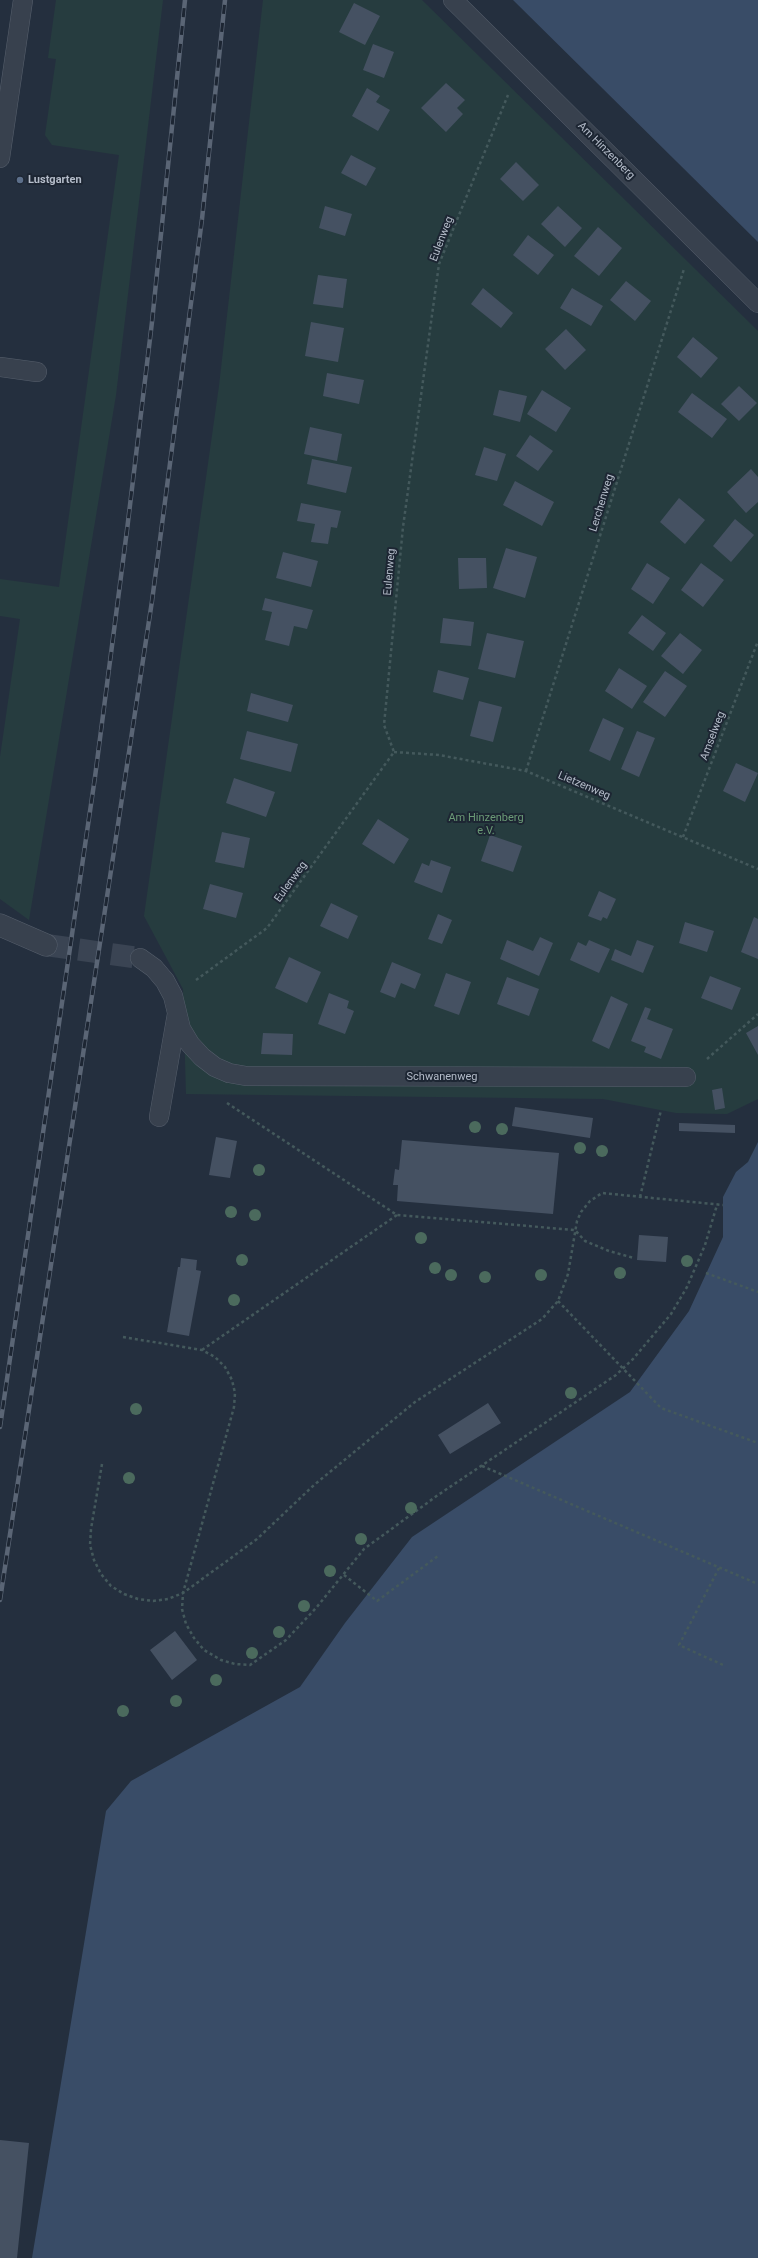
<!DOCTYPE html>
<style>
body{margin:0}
canvas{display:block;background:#242f3e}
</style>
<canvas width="758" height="2258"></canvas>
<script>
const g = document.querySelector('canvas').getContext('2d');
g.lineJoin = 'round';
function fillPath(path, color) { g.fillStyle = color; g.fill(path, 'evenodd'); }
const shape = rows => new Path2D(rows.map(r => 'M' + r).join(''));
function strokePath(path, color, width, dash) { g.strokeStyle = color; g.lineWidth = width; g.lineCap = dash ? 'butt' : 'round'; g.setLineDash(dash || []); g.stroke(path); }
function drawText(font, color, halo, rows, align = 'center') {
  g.font = font + ' Roboto,sans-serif'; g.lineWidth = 4; g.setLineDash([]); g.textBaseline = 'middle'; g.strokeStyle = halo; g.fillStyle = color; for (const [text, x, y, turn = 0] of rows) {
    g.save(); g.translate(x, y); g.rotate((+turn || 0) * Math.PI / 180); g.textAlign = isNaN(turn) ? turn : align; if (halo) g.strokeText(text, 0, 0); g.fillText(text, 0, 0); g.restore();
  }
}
const green = shape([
 [56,0,163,0,116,395,29,920,0,899,0,757,20,619,0,616,0,579,59,587,119,155,52,145,45,135,56,59,48,58],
 [263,0,422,0,758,331,758,1099,727,1114,676,1113,603,1099,186,1094,183,989,144,916,219,386]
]);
const water = shape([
 [513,0,758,0,758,242],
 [758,1142,758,2258,32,2258,106,1811,131,1781,300,1687,345,1623,412,1537,630,1392,689,1311,723,1237,723,1197,736,1172,748,1162]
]);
const building = shape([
 [354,3,380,16,365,45,339,32],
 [373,44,394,52,384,78,363,70],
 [446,83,465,100,457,108,463,114,446,132,421,108],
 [367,88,380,96,376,102,390,110,378,131,352,116],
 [351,155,376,168,366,186,341,173],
 [516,162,539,185,523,201,500,179],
 [325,206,352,214,345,236,319,228],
 [558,206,582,228,565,247,541,224],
 [598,227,622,248,599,276,574,256],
 [528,235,554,255,538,275,513,255],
 [318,275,347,279,343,308,313,304],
 [626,281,651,301,635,321,610,300],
 [483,288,513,313,501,328,471,304],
 [572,288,603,306,591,326,560,308],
 [311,322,344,328,338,362,305,356],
 [566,329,586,350,565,370,545,349],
 [693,337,718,358,701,378,677,357],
 [327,373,364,380,359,404,323,396],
 [739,386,757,403,739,421,721,404],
 [499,390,527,396,520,422,493,415],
 [542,390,571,408,556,432,527,414],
 [692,393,727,419,712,438,678,412],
 [310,427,342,434,337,461,304,454],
 [530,435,553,451,538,471,516,456],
 [484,447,506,454,497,481,475,475],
 [312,459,352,467,346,493,307,484],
 [751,469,758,477,758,502,746,513,727,492],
 [515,481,554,502,542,526,503,505],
 [679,498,705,520,685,544,660,522],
 [301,503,341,511,337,528,331,527,328,544,311,542,315,524,297,521],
 [735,519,754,535,731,562,713,546],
 [506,548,537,557,525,598,493,588],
 [283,552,318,561,311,587,276,578],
 [458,558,486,558,487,588,459,589],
 [647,563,670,578,653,604,631,589],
 [701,563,724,580,703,607,681,590],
 [265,598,313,610,307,629,294,626,289,646,265,640,272,612,262,610],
 [642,615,666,633,653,651,628,633],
 [443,618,474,622,471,646,440,643],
 [487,633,524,641,515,678,478,669],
 [680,633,702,650,683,674,661,656],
 [619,668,647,686,632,709,605,691],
 [438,670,469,678,463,700,433,692],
 [665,671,687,686,665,717,643,702],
 [251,693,293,705,288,722,247,711],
 [479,701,502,707,493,742,470,736],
 [603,718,624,728,610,761,589,751],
 [247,731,298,744,291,772,240,759],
 [637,731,655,738,639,777,621,769],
 [736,763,758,773,745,802,723,791],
 [234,778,275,792,266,817,226,803],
 [378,819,409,839,394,864,362,844],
 [222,832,250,838,244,868,215,862],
 [490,835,522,846,513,872,481,861],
 [431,860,451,867,442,893,414,882,422,863,429,866],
 [210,884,243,893,236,918,203,909],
 [599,891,616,899,607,919,603,917,601,921,588,916],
 [331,903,358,916,348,939,320,926],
 [438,914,452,920,442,944,428,939],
 [754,917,758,919,758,959,741,952],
 [685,922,714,931,707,952,679,943],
 [540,937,553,943,539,976,500,959,507,940,533,951],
 [589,940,610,949,599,973,570,960,578,942,586,946],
 [637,940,654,946,643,973,611,960,615,949,631,956],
 [289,957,321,972,307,1003,275,988],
 [392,962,421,974,415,989,401,983,395,998,380,992],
 [446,973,471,982,459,1015,434,1006],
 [710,976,741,988,732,1010,701,998],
 [507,977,539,989,529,1016,497,1004],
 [329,993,349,1001,347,1008,354,1011,345,1034,318,1024],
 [611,996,628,1004,609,1049,592,1041],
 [645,1007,651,1009,647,1019,673,1029,661,1059,644,1052,646,1047,631,1041],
 [758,1026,758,1055,746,1033],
 [263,1033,293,1034,292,1055,261,1054],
 [722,1088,725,1108,715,1110,712,1090],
 [515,1107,593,1118,590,1138,512,1126],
 [679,1123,735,1125,735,1133,679,1131],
 [216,1137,237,1141,230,1178,209,1175],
 [402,1140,559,1153,553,1214,397,1201,398,1185,393,1185,395,1169,399,1170],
 [639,1235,668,1237,666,1262,637,1260],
 [181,1258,197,1260,196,1270,201,1271,189,1336,167,1332,178,1267,180,1267],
 [488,1403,501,1423,450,1454,438,1435],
 [175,1631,197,1660,172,1680,150,1650],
 [0,2140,29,2143,17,2258,0,2258]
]);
const streetTunnel = shape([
 [46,945,140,958]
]);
const path = shape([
 [394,752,439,755,526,771,758,869],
 [526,771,684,269],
 [683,837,758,641],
 [196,980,267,928,394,752,384,725,403,527,439,264,508,95],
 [707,1059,758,1014],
 [227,1103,397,1215,575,1230,585,1241,609,1251,634,1258],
 [640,1197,661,1110],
 [706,1273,758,1292],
 [558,1301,661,1408,758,1443],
 [123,1337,202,1350,215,1357,225,1367,232,1380,235,1393,234,1407,183,1593,182,1609,186,1624,194,1638,204,1650,221,1660,235,1664,250,1665,286,1640,316,1608,364,1549,438,1495,616,1375,633,1359,671,1314,687,1287,705,1245,717,1205],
 [202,1350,397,1215],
 [102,1464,91,1529,90,1545,94,1560,101,1574,111,1586,124,1594,138,1599,153,1601,168,1599,183,1593,257,1539,314,1485,415,1402,542,1319,558,1301,568,1274,577,1221,581,1212,590,1201,602,1193,723,1205],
 [482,1466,758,1584],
 [719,1568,679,1645,723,1665],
 [344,1575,377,1601,438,1556]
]);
const lane = shape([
 [453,0,758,303],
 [0,158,23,0],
 [0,367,37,372],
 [140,958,154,968,165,981,173,996,181,1029,190,1044,202,1057,215,1067,229,1073,246,1076,686,1077],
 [159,1117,177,1014]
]);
const street = shape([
 [0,925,46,945]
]);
const rail = shape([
 [0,1427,95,777,127,530,152,322,185,0],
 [0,1600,152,601,202,219,225,0]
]);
const trees = [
 [475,1127],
 [502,1129],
 [580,1148],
 [602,1151],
 [259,1170],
 [231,1212],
 [255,1215],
 [421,1238],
 [242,1260],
 [687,1261],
 [435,1268],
 [620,1273],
 [451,1275],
 [541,1275],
 [485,1277],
 [234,1300],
 [571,1393],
 [136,1409],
 [129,1478],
 [411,1508],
 [361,1539],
 [330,1571],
 [304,1606],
 [279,1632],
 [252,1653],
 [216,1680],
 [176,1701],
 [123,1711]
];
const markers = [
 [20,180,4,"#5c6f8a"]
];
const streetNames = [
 ["Am Hinzenberg",606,151,45],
 ["Eulenweg",442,239,-69],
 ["Lerchenweg",602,503,-73],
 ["Eulenweg",390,572,-85],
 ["Amselweg",713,736,-69],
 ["Lietzenweg",584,786,23],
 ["Eulenweg",291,882,-54],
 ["Schwanenweg",442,1077]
];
const poiNames = [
 ["Lustgarten",28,180]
];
const parkNames = [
 ["Am Hinzenberg",486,818],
 ["e.V.",486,831]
];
fillPath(green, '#263c3f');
fillPath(water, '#394c67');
fillPath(building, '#455162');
strokePath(streetTunnel, '#3a4453', 22, [22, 11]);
strokePath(lane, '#565f6c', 20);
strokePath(street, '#565f6c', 23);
strokePath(path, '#44595c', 2.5, [3, 3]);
strokePath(lane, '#38414e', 19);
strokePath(street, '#38414e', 22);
strokePath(rail, '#5a6575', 4.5);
strokePath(rail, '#1d2633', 3, [9]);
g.fillStyle = '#4b6a5d';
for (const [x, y] of trees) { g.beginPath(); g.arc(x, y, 6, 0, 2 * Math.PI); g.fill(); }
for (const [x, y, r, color] of markers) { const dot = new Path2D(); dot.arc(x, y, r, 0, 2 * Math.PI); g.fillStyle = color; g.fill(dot); strokePath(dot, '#1d2633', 1.5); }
drawText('11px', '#b4bcc9', '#1d2633', streetNames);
drawText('bold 11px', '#b4bcc9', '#1d2633', poiNames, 'left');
drawText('11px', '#6b9a76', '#1d2633', parkNames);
</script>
